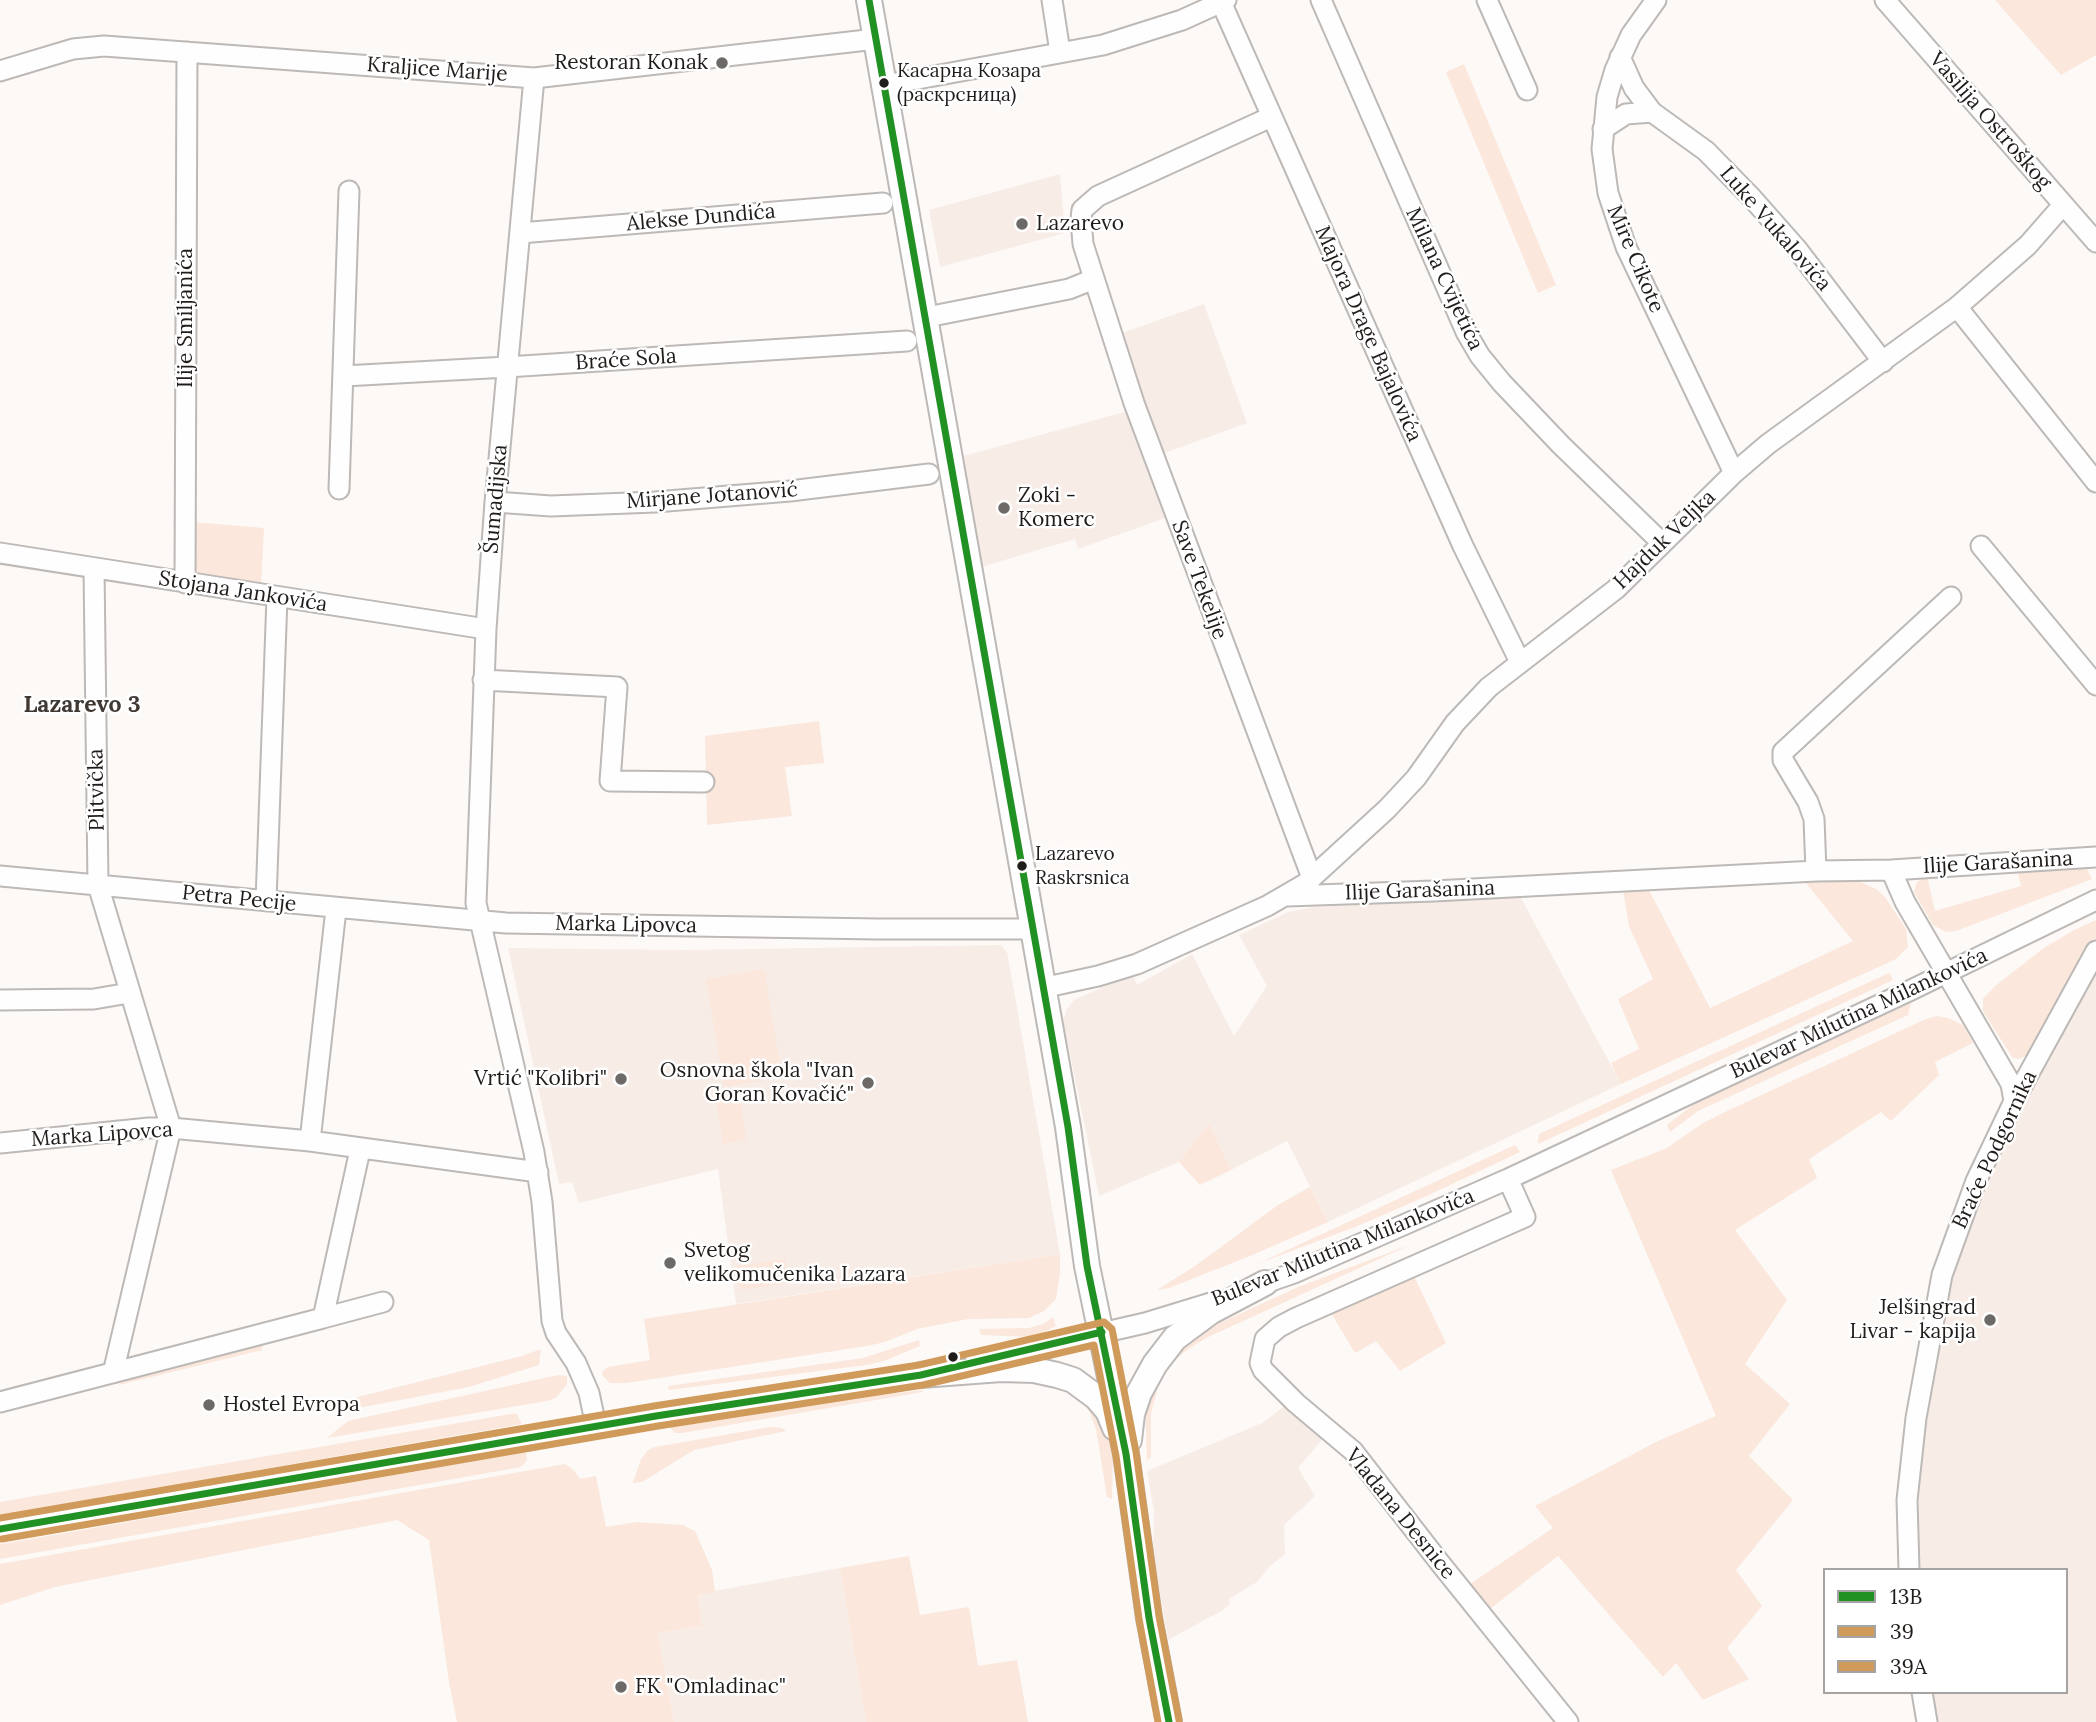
<!DOCTYPE html>
<meta charset="utf-8">
<style>
body{margin:0}
#map{position:relative;width:2096px;height:1722px;overflow:hidden;background:#fdf9f7;font-family:Lora,serif}
canvas{display:block}
.legend{position:absolute;left:1823px;top:1568px;width:245px;height:126px;box-sizing:border-box;background:#fff;border:2px solid #a6a4a3;margin:0;padding:9px 12px;list-style:none;font-size:21px;color:#201c1a}
.legend li{display:flex;align-items:center;gap:14px;height:35px}
.legend b{width:35px;border:2px solid #a6a4a3}
</style>
<div id="map">
<canvas width="2096" height="1722"></canvas>
<ul class="legend">
<li><b style="height:9px;background:#229124"></b>13B</li>
<li><b style="height:9px;background:#d09a5b"></b>39</li>
<li><b style="height:9px;background:#d09a5b"></b>39A</li>
</ul>
</div>
<script>
const g = document.querySelector('canvas').getContext('2d');
g.lineJoin = 'round';
function fillPath(path, color) { g.fillStyle = color; g.fill(path, 'evenodd'); }
const shape = rows => new Path2D(rows.map(r => 'M' + r).join(''));
function strokePath(path, color, width, dash) { g.strokeStyle = color; g.lineWidth = width; g.lineCap = dash ? 'butt' : 'round'; g.setLineDash(dash || []); g.stroke(path); }
function drawText(font, color, halo, rows, align = 'center') {
  g.font = font + ' Lora,serif'; g.lineWidth = 5; g.setLineDash([]); g.textBaseline = 'middle'; g.strokeStyle = halo; g.fillStyle = color; for (const [text, x, y, turn = 0] of rows) {
    g.save(); g.translate(x, y); g.rotate((+turn || 0) * Math.PI / 180); g.textAlign = isNaN(turn) ? turn : align; if (halo) g.strokeText(text, 0, 0); g.fillText(text, 0, 0); g.restore();
  }
}
const built = shape([
 [1060,174,1065,233,940,267,929,210],
 [1204,304,1247,423,1162,454,1119,334],
 [1128,411,1168,517,1078,549,1075,539,981,567,960,457],
 [1520,896,1621,1084,1328,1222,1287,1141,1231,1170,1209,1123,1179,1162,1099,1196,1063,1020,1067,1009,1074,1000,1132,974,1137,985,1192,954,1234,1036,1267,986,1239,935,1288,912,1313,907],
 [1001,945,1007,952,1015,996,1060,1254,736,1304,718,1169,579,1203,572,1182,559,1184,508,948,684,950],
 [2096,972,2096,1722,1937,1722,1931,1692,2066,1692,2066,1570,1918,1570,1918,1491,1925,1421,1944,1301,1962,1242,2003,1140],
 [1289,1403,1326,1435,1298,1468,1315,1496,1284,1525,1285,1554,1270,1566,1257,1582,1229,1599,1230,1604,1223,1610,1168,1640,1153,1553,1154,1511,1147,1471,1262,1423],
 [840,1568,866,1722,674,1722,658,1633,702,1626,698,1594]
]);
const green = shape([
 [1995,0,2096,0,2096,55,2061,75],
 [1464,64,1556,285,1538,293,1446,72],
 [193,522,264,528,261,586,194,575],
 [819,721,824,763,785,767,792,816,707,825,705,736],
 [2086,867,2092,879,1956,931,1946,932,1933,925,1914,892,1917,882,1927,876,1935,911,2021,886,2018,873],
 [1801,877,1854,879,1876,889,1885,897,1906,929,1908,947,1896,959,1621,1084,1611,1063,1639,1049,1618,999,1653,979,1629,926,1622,884,1646,884,1710,1008,1853,941],
 [2096,920,2096,939,2026,1056,2018,1059,2012,1057,1983,1011,1983,999,1995,986,2044,948,2074,930],
 [764,969,782,1077,724,1087,706,979],
 [1889,973,1893,980,1538,1144,1539,1134],
 [1911,1003,1908,1015,1698,1111,1670,1132,1667,1125,1694,1104],
 [1937,1016,1948,1018,1963,1025,1973,1043,1935,1062,1939,1075,1891,1121,1881,1112,1809,1159,1817,1178,1735,1230,1787,1300,1745,1364,1790,1404,1749,1456,1793,1500,1736,1570,1762,1606,1727,1648,1749,1679,1703,1700,1676,1663,1663,1677,1558,1556,1490,1609,1470,1584,1553,1528,1535,1506,1658,1441,1716,1416,1611,1170,1667,1148,1703,1123,1727,1111,1926,1019],
 [740,1095,746,1140,723,1144,716,1099],
 [1209,1123,1231,1170,1200,1185,1179,1162],
 [1515,1145,1520,1152,1420,1199,1355,1227,1257,1264],
 [1310,1187,1328,1222,1250,1256,1169,1288,1157,1290,1195,1266,1278,1205],
 [1412,1244,1206,1338,1184,1352,1166,1369,1166,1358,1194,1335,1298,1287],
 [1060,1254,1060,1273,1056,1299,1044,1311,1029,1318,968,1319,917,1329,885,1342,867,1346,627,1383,610,1383,603,1376,602,1372,608,1367,650,1360,644,1319],
 [785,1259,789,1283,740,1290,736,1266],
 [1413,1274,1446,1343,1400,1371,1376,1341,1355,1353,1331,1313],
 [1053,1317,1056,1326,1038,1335,1031,1337,981,1335,979,1329,1029,1328,1043,1324],
 [919,1340,920,1346,884,1361,866,1365,669,1390,668,1386,863,1358],
 [263,1343,262,1350,119,1385,120,1378],
 [541,1349,539,1365,469,1387,363,1407,358,1406,354,1398,522,1356],
 [558,1375,567,1376,567,1384,556,1398,547,1401,327,1438,348,1421],
 [1156,1388,1157,1391,1151,1413,1151,1457,1147,1461,1145,1408],
 [923,1390,923,1392,682,1433,675,1433,671,1429,671,1425,761,1409],
 [1086,1403,1109,1429,1113,1447,1112,1499,1107,1497,1096,1429],
 [511,1414,517,1414,522,1424,0,1515,0,1502],
 [770,1427,782,1428,786,1431,694,1450,642,1482,633,1483,641,1459,648,1450,655,1447],
 [526,1452,527,1460,521,1467,0,1559,0,1544,8,1543],
 [565,1464,574,1470,580,1479,596,1476,606,1527,637,1522,683,1525,695,1531,712,1570,715,1592,698,1595,702,1626,658,1633,674,1722,457,1722,449,1682,429,1540,397,1520,55,1587,0,1605,0,1564],
 [909,1556,920,1615,969,1607,978,1666,1017,1660,1028,1722,866,1722,840,1568]
]);
const minor = shape([
 [1052,0,1060,52],
 [1321,0,1466,332,1480,356,1502,383,1561,445,1662,543],
 [1487,0,1527,90],
 [1656,0,1631,35,1615,70,1607,97,1602,149,1608,193,1626,247,1734,473],
 [1885,0,2096,242],
 [1221,2,1463,546,1520,662],
 [1620,57,1634,88,1652,112,1706,151,1752,198,1797,249,1883,362],
 [0,71,73,49,104,46,534,78,876,39],
 [534,78,495,502,486,629,476,903,534,1152,542,1202,552,1321,556,1333,576,1363,589,1393,596,1426],
 [885,85,1103,45,1182,20,1226,0],
 [1271,117,1098,196,1082,210,1081,219,1083,244,1134,403,1312,878],
 [1603,129,1626,114,1652,112],
 [520,233,883,203],
 [1957,307,2096,482],
 [927,317,1069,289,1094,279],
 [344,376,507,367,907,341],
 [339,489,349,191],
 [495,502,551,506,655,502,790,491,929,474],
 [1981,546,2096,685],
 [0,553,486,629],
 [94,568,98,885,171,1128,113,1373],
 [185,583,187,52],
 [483,680,617,687,610,781,704,782],
 [1891,870,1905,902,2011,1084,2014,1101],
 [1816,871,1814,819,1808,802,1783,760,1783,752,1951,597],
 [0,876,506,923,878,929,1033,929],
 [1287,896,1434,891,1816,871,1891,870,2096,857],
 [266,901,277,597],
 [1042,988,1098,976,1137,964,1267,906,1305,884,1387,809,1416,778,1455,723,1489,687,1616,589,1734,473,1768,444,1957,307,2028,245,2063,205],
 [0,1000,94,999,129,993],
 [310,1141,336,909],
 [0,1143,149,1128,171,1128,310,1141,538,1172],
 [1508,1179,1525,1217,1296,1318,1279,1327,1265,1339,1260,1363,1263,1370,1296,1403,1353,1451,1440,1563,1568,1722],
 [1251,1288,1294,1273,1508,1179,1909,991,2096,900],
 [323,1318,383,1302],
 [975,1362,1145,1323,1217,1301],
 [0,1402,323,1318,360,1150],
 [0,1529,656,1416,935,1371],
 [1909,1570,1907,1500,1916,1418,1942,1275,1976,1181,2017,1095,2096,951],
 [1922,1692,1927,1722]
]);
const major = shape([
 [869,0,1068,1127,1087,1266,1126,1454,1149,1618,1169,1722],
 [921,1375,1001,1369,1034,1370,1057,1375,1073,1380,1096,1397,1108,1411,1115,1428],
 [1129,1440,1132,1414,1139,1393,1155,1364,1175,1338,1210,1312,1265,1283]
]);
const bus1 = shape([
 [869,0,1068,1127,1087,1266,1126,1454,1149,1618,1169,1722],
 [0,1529,656,1416,921,1375,1102,1332]
]);
const bus2 = shape([
 [2,1539,658,1426,923,1385,1094,1345,1116,1456,1139,1619,1158,1722]
]);
const bus3 = shape([
 [0,1518,654,1406,919,1365,1104,1322,1112,1329,1136,1452,1159,1616,1179,1720]
]);
const markers = [
 [722,63,7,"#6d6967"],
 [884,83,6,"#201c1a"],
 [1022,224,7,"#6d6967"],
 [1004,508,7,"#6d6967"],
 [1022,866,6,"#201c1a"],
 [621,1079,7,"#6d6967"],
 [868,1083,7,"#6d6967"],
 [670,1263,7,"#6d6967"],
 [1990,1320,7,"#6d6967"],
 [953,1357,6,"#201c1a"],
 [209,1405,7,"#6d6967"],
 [621,1687,7,"#6d6967"]
];
const busNames = [
 ["Касарна Козара",897,72],
 ["(раскрсница)",897,96],
 ["Lazarevo",1035,855],
 ["Raskrsnica",1035,879]
];
const poiNames = [
 ["Restoran Konak",708,63,"right"],
 ["Lazarevo",1036,224],
 ["Zoki -",1018,496],
 ["Komerc",1018,520],
 ["Osnovna škola \"Ivan",854,1071,"right"],
 ["Goran Kovačić\"",854,1095,"right"],
 ["Vrtić \"Kolibri\"",607,1079,"right"],
 ["Svetog",684,1251],
 ["velikomučenika Lazara",684,1275],
 ["Jelšingrad",1976,1308,"right"],
 ["Livar - kapija",1976,1332,"right"],
 ["Hostel Evropa",223,1405],
 ["FK \"Omladinac\"",635,1687]
];
const streetNames = [
 ["Kraljice Marije",437,70,4],
 ["Vasilija Ostroškog",1990,121,49],
 ["Alekse Dundića",701,218,-5],
 ["Luke Vukalovića",1775,229,49],
 ["Mire Cikote",1635,259,67],
 ["Milana Cvijetića",1444,279,65],
 ["Ilije Smiljanića",186,318,-90],
 ["Majora Drage Bajalovića",1368,334,66],
 ["Braće Sola",626,360,-4],
 ["Mirjane Jotanović",712,496,-4],
 ["Šumadijska",496,499,-85],
 ["Hajduk Veljka",1665,540,-44],
 ["Save Tekelije",1199,580,70],
 ["Stojana Jankovića",243,592,9],
 ["Plitvička",97,790,-91],
 ["Ilije Garašanina",1998,863,-3],
 ["Ilije Garašanina",1420,891,-2],
 ["Petra Pecije",239,899,6],
 ["Marka Lipovca",626,925,1],
 ["Bulevar Milutina Milankovića",1859,1014,-25],
 ["Marka Lipovca",102,1135,-4],
 ["Braće Podgornika",1995,1150,-65],
 ["Bulevar Milutina Milankovića",1343,1248,-22],
 ["Vladana Desnice",1400,1514,51]
];
const neighbourhoodNames = [
 ["Lazarevo 3",82,705]
];
fillPath(built, '#f8ece6');
fillPath(green, '#fbe7dc');
strokePath(minor, '#bcb9b7', 23);
strokePath(major, '#bcb9b7', 28);
strokePath(minor, '#fffefe', 19);
strokePath(major, '#fffefe', 24);
strokePath(bus1, '#229124', 7);
strokePath(bus2, '#d09a5b', 7);
strokePath(bus3, '#d09a5b', 7);
for (const [x, y, r, color] of markers) { const dot = new Path2D(); dot.arc(x, y, r, 0, 2 * Math.PI); g.fillStyle = color; g.fill(dot); strokePath(dot, '#fff', 2.5); }
drawText('19px', '#201c1a', '#fff', busNames, 'left');
drawText('21px', '#201c1a', '#fff', poiNames, 'left');
drawText('21px', '#201c1a', '#fff', streetNames);
drawText('bold 23px', '#403833', '#fff', neighbourhoodNames);
</script>
